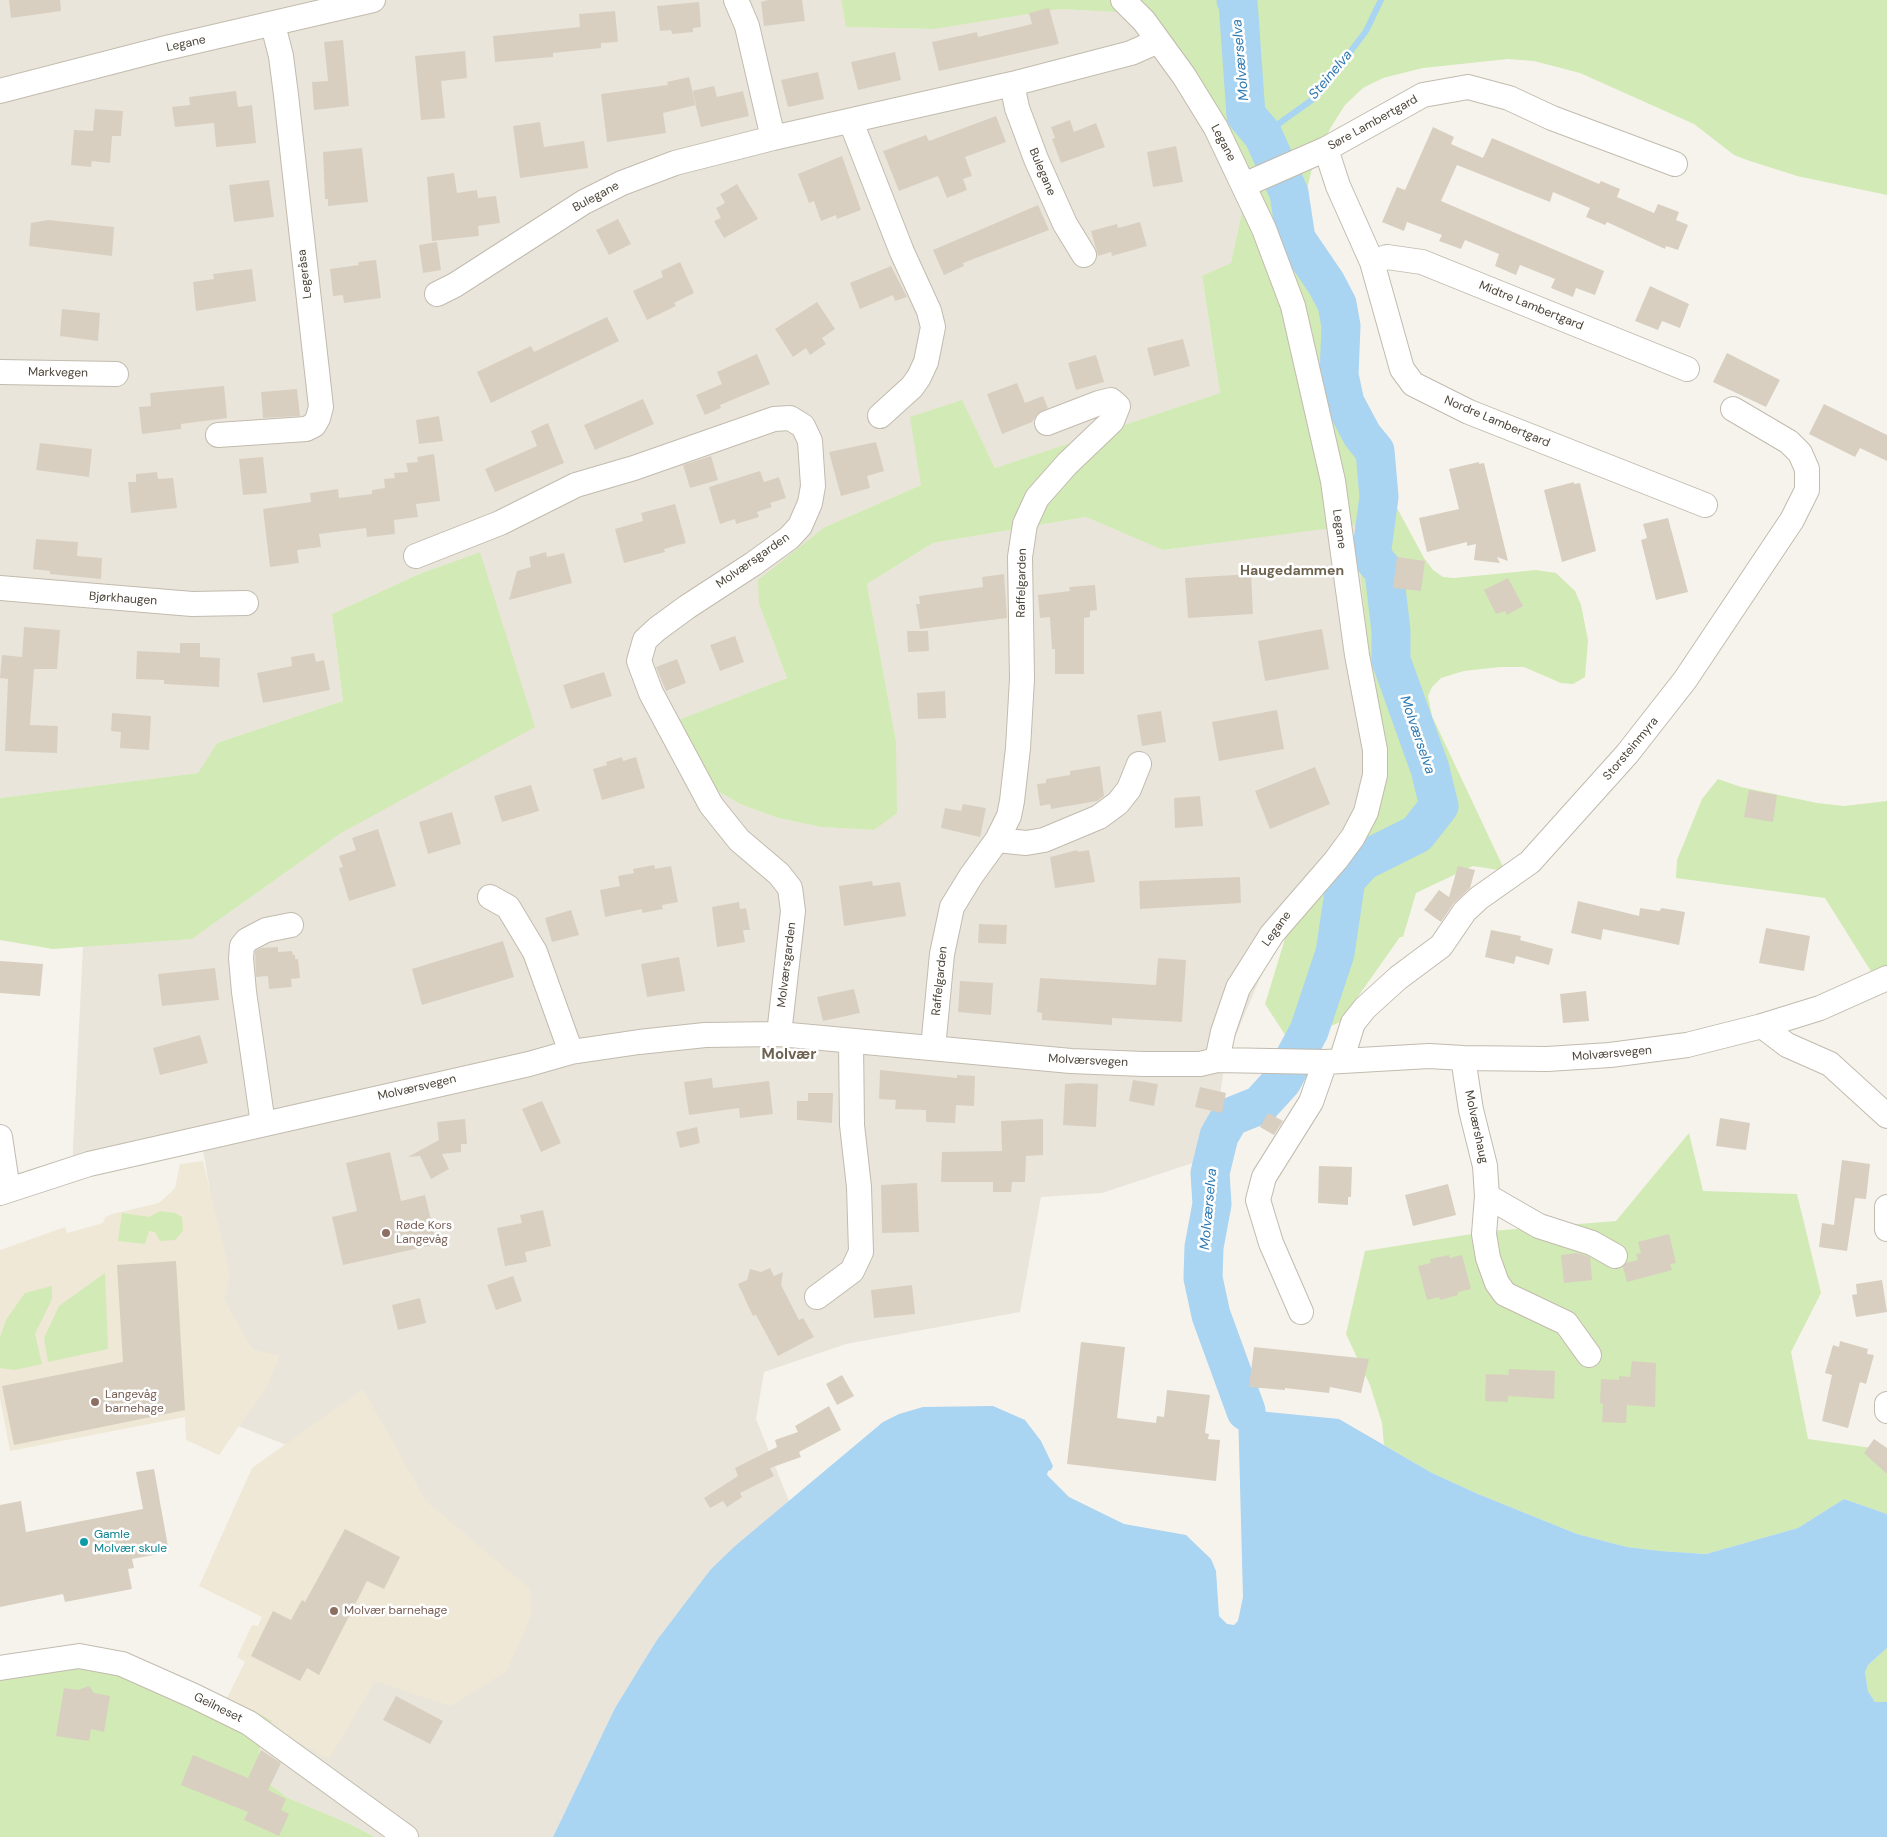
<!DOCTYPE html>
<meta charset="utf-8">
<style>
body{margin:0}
canvas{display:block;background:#f6f3ec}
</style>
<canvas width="1887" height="1837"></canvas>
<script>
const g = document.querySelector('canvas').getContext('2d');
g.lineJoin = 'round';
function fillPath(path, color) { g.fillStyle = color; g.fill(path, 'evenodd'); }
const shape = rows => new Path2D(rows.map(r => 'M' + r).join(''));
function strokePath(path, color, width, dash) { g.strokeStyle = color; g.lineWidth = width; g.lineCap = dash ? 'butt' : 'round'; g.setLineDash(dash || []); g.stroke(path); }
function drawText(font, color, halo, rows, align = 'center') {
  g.font = font + ' "DM Sans",sans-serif'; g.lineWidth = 5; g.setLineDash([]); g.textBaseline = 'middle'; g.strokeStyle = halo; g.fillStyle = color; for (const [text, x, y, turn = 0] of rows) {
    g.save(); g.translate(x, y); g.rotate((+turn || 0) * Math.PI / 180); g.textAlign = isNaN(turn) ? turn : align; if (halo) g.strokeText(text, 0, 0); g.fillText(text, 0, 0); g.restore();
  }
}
const residential = shape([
 [0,0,841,0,846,27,933,29,1060,9,1151,14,1248,184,1231,263,1202,277,1220,393,995,468,962,401,921,485,825,527,759,604,787,678,677,721,707,785,740,804,778,818,821,827,874,830,896,741,867,584,933,543,1086,517,1164,550,1355,524,1367,636,1387,766,1362,840,1293,910,1258,983,1225,1061,1211,1157,1102,1193,1041,1197,1020,1312,846,1344,764,1372,756,1419,789,1501,735,1546,711,1569,657,1640,615,1708,553,1837,375,1837,350,1824,288,1798,260,1777,258,1764,263,1735,289,1446,213,1416,210,1191,201,1138,72,1168,83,946,192,939,341,833,480,552,419,574,332,614,343,701,217,743,199,773,0,798]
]);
const education = shape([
 [203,1161,230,1274,224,1299,252,1349,279,1356,267,1386,219,1455,186,1440,185,1417,10,1451,0,1398,0,1250,65,1227,67,1233,103,1223,105,1217,112,1214,159,1203,175,1188,180,1164],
 [363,1389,426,1501,530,1589,531,1615,507,1671,451,1706,375,1681,329,1759,225,1702,245,1662,237,1657,252,1625,258,1626,262,1617,199,1586,252,1468]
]);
const green = shape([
 [841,0,1887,0,1887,195,1797,176,1747,160,1734,155,1694,124,1580,73,1534,61,1508,59,1423,68,1383,78,1363,88,1345,105,1331,127,1314,161,1304,201,1302,216,1308,260,1314,289,1367,438,1396,506,1424,558,1433,570,1443,577,1454,578,1536,570,1556,573,1575,591,1581,605,1588,640,1585,677,1573,684,1561,683,1524,667,1500,667,1464,671,1441,678,1432,687,1428,696,1432,716,1505,871,1473,866,1416,893,1403,937,1400,937,1340,1022,1291,1044,1265,1004,1292,916,1362,840,1387,766,1367,636,1355,525,1163,550,1086,517,933,543,867,584,896,741,897,813,874,830,821,827,778,818,740,804,707,785,676,721,787,678,759,604,758,580,825,527,921,485,910,417,962,400,995,468,1220,393,1202,276,1231,263,1248,184,1152,14,1060,9,934,29,846,27],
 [480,552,535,727,341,833,192,939,53,949,0,940,0,798,198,773,217,743,343,701,332,614,419,574],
 [1718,779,1741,787,1817,803,1844,806,1887,801,1887,978,1877,981,1825,898,1676,878,1677,860,1702,799],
 [1689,1133,1703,1191,1797,1194,1821,1293,1791,1352,1808,1439,1872,1448,1887,1453,1887,1514,1844,1499,1798,1528,1706,1554,1660,1551,1627,1547,1577,1534,1478,1494,1432,1473,1384,1445,1382,1423,1370,1385,1346,1334,1365,1251,1491,1231,1616,1221],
 [160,1211,175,1213,182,1217,183,1231,175,1240,160,1241,155,1232,149,1231,145,1244,118,1241,122,1213,149,1217],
 [105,1273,108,1349,48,1362,44,1338,59,1306],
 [52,1286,52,1299,35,1334,42,1364,15,1370,0,1368,0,1337,6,1320,25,1293],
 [1887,1648,1887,1702,1880,1703,1875,1702,1868,1691,1865,1672,1868,1665],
 [38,1655,212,1699,258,1713,272,1721,262,1735,258,1763,260,1777,288,1798,350,1824,375,1837,0,1837,0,1662]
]);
const water = shape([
 [993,1406,1025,1420,1041,1441,1053,1466,1051,1470,1048,1471,1047,1475,1069,1497,1124,1524,1186,1535,1211,1559,1216,1571,1219,1616,1227,1624,1234,1625,1238,1621,1243,1597,1238,1409,1339,1419,1432,1473,1478,1494,1577,1534,1627,1547,1660,1551,1706,1554,1798,1528,1844,1499,1887,1514,1887,1648,1868,1665,1865,1672,1868,1691,1875,1702,1887,1702,1887,1837,553,1837,615,1708,642,1664,657,1640,711,1569,735,1546,883,1422,899,1414,923,1407]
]);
const stream = shape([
 [1263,135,1316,97,1366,31,1381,0]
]);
const river = shape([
 [1236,0,1238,2,1246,115,1263,135,1289,193,1296,239,1326,283,1337,304,1341,326,1339,375,1345,403,1362,435,1375,451,1379,497,1371,556,1384,571,1391,631,1391,660,1430,769,1439,806,1417,834,1363,861,1346,879,1335,953,1309,1031,1282,1081,1260,1105,1230,1117,1219,1136,1210,1173,1212,1204,1204,1247,1203,1278,1211,1315,1246,1411]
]);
const building = shape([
 [9,0,60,0,61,11,11,18],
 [768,0,802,0,805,21,764,26,761,2],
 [699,2,701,27,693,28,693,32,672,34,671,30,660,31,657,6],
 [1049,8,1059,44,939,71,932,42,977,32,978,37,1032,24,1029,13],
 [615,11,618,42,601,43,601,48,553,53,553,57,495,62,493,36,580,27,579,14],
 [343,40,349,106,314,110,312,82,328,81,324,42],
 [465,51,467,78,441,81,445,118,421,120,415,56],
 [895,52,901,80,858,90,851,62],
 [818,72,824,99,788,107,781,80],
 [689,77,696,105,663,113,666,133,607,142,601,94,668,85,667,82],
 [714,86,717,97,743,91,749,116,701,127,692,91],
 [236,91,238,107,252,105,256,143,216,147,214,123,175,127,172,107,190,105,189,97],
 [95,109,123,111,121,136,112,136,110,163,92,161,91,167,71,165,74,130,93,131],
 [996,116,1006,142,965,157,972,176,963,179,967,190,947,198,938,176,899,191,883,151,926,135,929,141],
 [1070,120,1074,132,1096,123,1105,147,1061,163,1052,139,1055,138,1051,127],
 [540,122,544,147,584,141,588,168,520,178,513,126],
 [1433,127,1454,137,1451,144,1483,158,1492,138,1599,184,1601,181,1620,189,1617,197,1654,213,1658,204,1679,212,1676,220,1688,225,1678,250,1666,246,1665,249,1607,222,1605,225,1586,217,1590,208,1553,192,1550,202,1457,165,1441,201,1604,271,1595,295,1576,288,1573,297,1551,288,1555,279,1520,265,1516,275,1495,266,1499,254,1465,240,1461,249,1439,241,1442,235,1407,222,1404,231,1382,222,1397,187,1405,190],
 [1176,146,1183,182,1153,187,1147,152],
 [362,148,368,202,328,206,328,199,325,199,323,152],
 [842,156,861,210,837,219,836,215,821,221,814,201,809,203,798,174],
 [454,173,457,193,477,190,478,198,496,196,500,223,478,226,479,236,432,241,427,177],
 [269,180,274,217,234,222,229,185],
 [737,184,758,219,724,238,714,221,721,218,716,208,725,203,720,194],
 [1038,205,1049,230,963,263,964,266,944,275,933,250],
 [618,219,631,244,609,255,596,230],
 [48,220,114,227,112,256,29,246,31,223],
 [1140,222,1147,246,1112,256,1111,252,1098,256,1091,231,1117,224,1118,228],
 [437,242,441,270,423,273,419,245],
 [376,260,381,298,344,303,343,295,333,296,330,269,359,265,358,262],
 [680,262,694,293,674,303,676,306,647,320,633,291,663,277,661,271],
 [891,266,907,297,895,301,893,295,860,309,850,283],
 [252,269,256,301,196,311,193,282,214,279,213,274],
 [1650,286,1689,304,1680,328,1662,321,1658,330,1635,321],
 [817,302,835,329,822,338,826,344,810,355,806,348,793,357,775,329],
 [62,309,100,313,98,341,60,336],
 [607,317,619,341,491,403,477,372,531,346,534,352],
 [1183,339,1190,366,1154,376,1147,348],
 [1727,353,1780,380,1766,407,1713,382],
 [757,354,770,384,720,405,721,408,705,415,696,395,722,384,717,372],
 [1096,355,1104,382,1076,390,1068,363],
 [1017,383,1025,403,1043,396,1048,408,1037,414,1032,422,1002,434,987,394],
 [224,386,227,418,181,424,181,429,142,434,139,407,151,406,150,393],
 [297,389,300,416,263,418,261,392],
 [643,399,654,424,595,450,584,425],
 [1824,404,1887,435,1887,461,1860,448,1855,457,1809,434],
 [439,416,443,441,419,444,416,420],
 [548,423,564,463,495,492,485,469,537,446,531,431],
 [876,442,884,471,867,476,870,488,841,496,829,452],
 [40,443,92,449,89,477,36,470],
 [434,454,440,501,416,504,418,517,394,520,395,534,367,537,366,528,319,534,321,547,297,550,299,563,270,567,263,509,311,502,310,493,338,489,339,498,372,494,372,490,385,488,384,479,395,478,394,473,408,472,406,463,418,462,417,457],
 [711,456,718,480,690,488,683,465],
 [263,457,267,493,243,495,239,459],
 [1479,462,1479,464,1484,463,1508,561,1497,557,1500,563,1474,560,1476,544,1467,546,1467,542,1427,552,1419,518,1459,509,1449,469],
 [760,471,764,482,779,477,786,498,770,503,772,507,757,512,759,517,736,524,735,519,720,524,709,487],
 [157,472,158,479,173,478,177,508,131,513,128,482,136,482,136,474],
 [1574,482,1574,484,1580,483,1596,551,1562,562,1544,490],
 [675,504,686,543,664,549,665,552,624,563,615,529,643,521,641,513],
 [1668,518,1688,592,1656,600,1641,540,1647,538,1643,524],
 [36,539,78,542,77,556,102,558,101,579,50,574,50,571,33,569],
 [546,552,547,557,564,553,572,583,509,600,517,571,531,567,529,557],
 [1397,557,1425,561,1421,591,1393,588],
 [1004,574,1007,618,920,629,916,604,920,604,919,596,983,587,982,577],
 [1251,574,1253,614,1188,618,1185,578],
 [1508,578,1523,606,1507,615,1505,611,1496,614,1484,590],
 [1095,585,1097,610,1090,611,1090,617,1084,618,1084,674,1055,674,1055,649,1052,649,1050,617,1040,618,1038,595,1070,591,1069,587],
 [24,627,60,630,57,669,34,669,30,725,58,726,57,753,5,751,8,679,0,678,2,655,22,657],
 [1322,629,1329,669,1265,681,1258,641],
 [907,631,928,631,929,651,908,652],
 [735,636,744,662,720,671,710,645],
 [180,643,200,643,200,657,220,658,219,687,164,684,164,680,136,679,137,651,180,653],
 [314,653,316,662,324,660,330,690,263,703,257,673,292,666,291,657],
 [677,659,686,683,666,691,656,667],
 [604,672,612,696,571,709,563,685],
 [945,691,946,718,918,719,917,693],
 [1277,710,1284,749,1219,761,1212,722],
 [1161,711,1166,742,1142,746,1137,715],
 [112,713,151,716,149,750,120,748,121,732,111,731],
 [622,757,623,761,636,757,645,788,602,800,593,769,607,765,606,762],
 [1100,766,1104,796,1097,801,1051,809,1050,804,1040,806,1037,784,1046,783,1046,779,1070,775,1070,771],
 [1315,767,1330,804,1270,829,1255,791],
 [531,785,539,811,502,822,494,796],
 [1749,790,1777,795,1773,822,1744,817],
 [1200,796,1203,826,1175,828,1174,798],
 [963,804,986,808,980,837,941,828,945,808,961,811],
 [452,812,461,844,428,854,419,822],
 [378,829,396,886,349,901,339,868,343,867,339,856,356,850,352,838],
 [1077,850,1078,852,1089,850,1095,882,1055,888,1050,857],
 [654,865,655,869,671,866,678,902,662,905,663,909,642,913,642,909,605,917,600,890,620,886,618,876,634,873,633,869],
 [1458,866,1475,870,1470,888,1454,903,1441,922,1424,910,1439,890,1449,897],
 [1240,877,1241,903,1140,909,1139,881],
 [872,881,873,886,900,882,906,916,844,926,839,886],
 [1578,901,1639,916,1640,908,1659,911,1662,908,1685,912,1679,945,1603,929,1601,940,1571,933],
 [739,902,740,909,746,908,750,930,743,930,745,942,717,947,712,907],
 [571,910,579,935,552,942,545,918],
 [979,924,1007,925,1006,944,978,943],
 [1766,928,1810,936,1804,971,1759,963],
 [1491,930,1521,936,1520,940,1553,949,1549,965,1516,956,1514,964,1485,957],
 [503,941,514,977,422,1005,412,969],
 [278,947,278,952,292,951,293,955,295,955,295,959,298,959,300,978,291,979,292,987,269,989,268,976,256,977,255,951,261,948],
 [679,957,685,991,647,997,641,964],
 [1158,958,1186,960,1182,1022,1112,1018,1112,1025,1042,1020,1042,1013,1037,1012,1040,978,1156,985],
 [0,961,43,964,40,996,0,993],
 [215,968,219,1000,162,1006,158,974],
 [960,981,993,983,991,1015,958,1012],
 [854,989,860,1013,823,1021,817,997],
 [1586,991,1589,1021,1563,1023,1560,994],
 [200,1035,208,1063,160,1075,153,1048],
 [880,1070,957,1078,957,1075,975,1076,974,1106,956,1105,955,1123,926,1122,926,1110,895,1109,896,1100,879,1099],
 [712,1078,713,1088,769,1081,773,1114,740,1118,739,1108,689,1115,684,1082],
 [1133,1080,1158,1084,1154,1106,1129,1101],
 [1079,1083,1098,1084,1096,1127,1063,1125,1065,1084],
 [1200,1087,1226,1093,1222,1113,1195,1107],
 [808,1093,833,1093,832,1123,797,1120,797,1101,808,1101],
 [542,1101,561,1143,541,1152,522,1109],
 [1268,1113,1283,1121,1274,1135,1260,1127],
 [1720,1118,1750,1123,1746,1150,1716,1146],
 [465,1119,467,1144,461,1144,461,1152,442,1154,449,1169,431,1179,420,1156,408,1157,439,1140,437,1122],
 [1043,1119,1043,1155,1026,1156,1025,1182,1012,1182,1011,1192,993,1192,993,1182,941,1182,942,1152,1002,1151,1001,1121],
 [697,1127,700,1143,680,1148,676,1132],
 [390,1152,401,1201,425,1195,437,1244,343,1265,332,1217,357,1211,346,1163],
 [1842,1160,1870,1164,1866,1199,1855,1198,1847,1251,1819,1247,1822,1223,1834,1225],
 [1319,1166,1352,1167,1351,1197,1348,1197,1348,1205,1318,1203],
 [917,1183,919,1232,882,1233,881,1185],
 [1448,1184,1456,1215,1413,1226,1405,1195],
 [543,1210,551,1246,525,1252,527,1262,505,1266,497,1228,522,1223,520,1215],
 [1669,1234,1676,1263,1670,1264,1672,1270,1627,1282,1623,1267,1626,1263,1638,1260,1636,1254,1641,1253,1638,1242],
 [1577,1253,1590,1257,1592,1280,1564,1283,1561,1255],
 [1449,1255,1450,1258,1462,1255,1471,1289,1458,1292,1458,1295,1440,1300,1439,1297,1427,1300,1418,1266,1431,1263,1430,1259],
 [176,1261,185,1410,14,1445,2,1386,123,1362,117,1265],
 [770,1268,774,1276,783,1272,781,1285,799,1320,803,1318,814,1337,778,1356,756,1315,753,1316,738,1284,747,1280,750,1269,761,1272],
 [513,1276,522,1301,496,1310,487,1285],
 [1882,1280,1887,1312,1856,1317,1852,1295,1857,1294,1856,1284],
 [912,1285,915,1314,874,1318,871,1290],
 [420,1298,426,1323,398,1330,392,1305],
 [1840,1341,1868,1349,1867,1354,1874,1355,1866,1384,1860,1382,1848,1428,1822,1421,1832,1375,1825,1373,1833,1345,1839,1347],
 [1081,1342,1125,1347,1117,1418,1156,1423,1157,1416,1164,1417,1167,1390,1210,1395,1205,1433,1209,1434,1208,1439,1220,1440,1216,1481,1067,1464],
 [1254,1347,1369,1359,1361,1393,1330,1387,1329,1393,1285,1388,1285,1390,1249,1387],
 [1632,1361,1656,1363,1655,1407,1627,1405,1626,1423,1602,1422,1603,1404,1600,1403,1601,1379,1619,1380,1619,1376,1630,1377],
 [1509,1369,1555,1371,1554,1399,1508,1396,1508,1402,1485,1401,1486,1374,1508,1375],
 [842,1375,854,1396,837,1405,826,1384],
 [829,1406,841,1430,799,1452,801,1457,770,1468,774,1476,740,1493,742,1497,727,1507,723,1501,710,1508,704,1498,738,1476,735,1468,777,1447,775,1440,798,1432,795,1426],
 [1874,1439,1887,1448,1887,1474,1864,1453],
 [154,1469,169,1552,132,1559,134,1568,128,1569,132,1589,65,1602,63,1594,0,1607,0,1505,21,1501,26,1532,143,1509,136,1472],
 [345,1529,400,1557,384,1589,367,1581,319,1675,307,1668,300,1681,251,1656,273,1611,291,1620,302,1600,305,1602],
 [89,1686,94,1693,110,1696,104,1732,91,1729,89,1741,56,1736,64,1688,78,1690],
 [396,1696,443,1721,430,1744,383,1720],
 [261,1750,281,1763,268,1790,286,1799,281,1810,289,1814,279,1836,244,1820,248,1812,181,1785,193,1755,248,1778]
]);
const minor = shape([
 [736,0,747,26,773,138],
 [1123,0,1144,21,1184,76,1216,128,1264,229,1293,306,1333,481,1357,655,1375,750,1375,775,1366,812,1353,837,1336,860,1272,934,1238,988,1223,1032,1217,1060],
 [1012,84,1017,108,1036,159,1065,224,1084,255],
 [0,91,162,49,373,0],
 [851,122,902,252,929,311,933,327,926,362,919,377,912,387,880,416],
 [1326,149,1338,186,1372,262,1402,369,1413,384,1469,412,1705,505],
 [1244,185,1326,149,1423,95,1468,87,1509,98,1552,118,1675,164],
 [1372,262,1387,257,1422,262,1687,369],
 [437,294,455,285,584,202,622,183,675,163,773,138,1012,84,1131,53,1158,41],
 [0,372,116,374],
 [218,435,306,429,314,425,318,418,321,407,286,95,281,56,273,25],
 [416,556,500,523,576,485,634,468,774,419,790,418,803,426,810,441,813,486,810,503,800,526,789,538,753,564,687,607,657,629,645,640,639,661,651,693,711,805,739,840,779,874,790,888,793,911,779,1034],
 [0,588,192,604,246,603],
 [997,840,1026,843,1044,840,1099,817,1118,803,1129,789,1139,764],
 [490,897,508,907,535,952,571,1052],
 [1762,1026,1787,1045,1830,1064,1887,1116],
 [933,1048,942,954,952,907,971,876,997,840,1009,816,1012,801,1018,748,1022,679,1020,557,1025,524,1037,498,1067,464,1112,421,1118,406,1111,400,1099,403,1047,423],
 [1463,1058,1471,1110,1485,1166,1487,1196,1484,1234,1488,1258,1497,1283,1505,1294,1566,1323,1589,1355],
 [1341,1061,1353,1023,1365,1008,1398,978,1441,946,1465,911,1479,898,1530,862,1627,754,1685,680,1792,520,1807,490,1807,469,1800,453,1789,442,1733,409],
 [263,1124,244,992,241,958,242,946,247,940,266,930,291,925],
 [0,1137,8,1190],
 [0,1193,89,1164,529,1064,571,1052,639,1042,705,1035,779,1034,1071,1061,1143,1064,1200,1064,1217,1060,1325,1062,1429,1056,1463,1058,1547,1059,1610,1055,1687,1045,1762,1026,1820,1008,1887,978],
 [1487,1196,1539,1226,1592,1243,1615,1256],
 [1887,1207,1887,1229],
 [817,1297,852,1271,861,1252,859,1187,852,1125,851,1042],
 [1301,1312,1271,1243,1258,1200,1264,1177,1311,1102,1325,1062],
 [1887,1404,1887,1411],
 [0,1668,79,1656,122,1664,194,1696,249,1723,406,1837]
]);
const markers = [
 [386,1233,5,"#8d6e63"],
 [95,1402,5,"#8d6e63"],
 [84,1542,5,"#0f9aa8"],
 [334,1611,5,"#8d6e63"]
];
const streetNames = [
 ["Legane",186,44,-12],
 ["Søre Lambertgard",1373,123,-29],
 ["Legane",1223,143,62],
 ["Bulegane",1042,172,67],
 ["Bulegane",596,197,-28],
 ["Legeråsa",305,274,-97],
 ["Midtre Lambertgard",1531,306,22],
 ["Markvegen",58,373,1],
 ["Nordre Lambertgard",1497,422,23],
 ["Legane",1339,529,82],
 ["Molværsgarden",753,561,-35],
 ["Raffelgarden",1022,583,-89],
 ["Bjørkhaugen",123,599,4],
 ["Storsteinmyra",1631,749,-50],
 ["Legane",1277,929,-54],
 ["Molværsgarden",787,965,-83],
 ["Raffelgarden",940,981,-84],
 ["Molværsvegen",1612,1054,-5],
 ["Molværsvegen",1088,1061,3],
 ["Molværsvegen",417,1088,-13],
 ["Molværshaug",1476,1127,78],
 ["Geilneset",218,1708,26]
];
const educationNames = [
 ["Røde Kors",396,1226],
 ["Langevåg",396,1240],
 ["Langevåg",105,1395],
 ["barnehage",105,1409],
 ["Molvær barnehage",344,1611]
];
const cultureNames = [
 ["Gamle",94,1535],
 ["Molvær skule",94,1549]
];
const waterNames = [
 ["Molværselva",1241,60,-95],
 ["Steinelva",1331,75,-50],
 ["Molværselva",1417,735,71],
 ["Molværselva",1209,1209,-85]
];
const neighbourhoodNames = [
 ["Haugedammen",1292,571]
];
const quarterNames = [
 ["Molvær",789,1055]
];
fillPath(residential, '#eae5da');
fillPath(education, '#efe8d6');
fillPath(green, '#d2eab5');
fillPath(water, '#a9d4f2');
strokePath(stream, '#a9d4f2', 6);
strokePath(river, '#a9d4f2', 39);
fillPath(building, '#d8cfc1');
strokePath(minor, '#c2bbae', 26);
strokePath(minor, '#fff', 24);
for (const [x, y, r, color] of markers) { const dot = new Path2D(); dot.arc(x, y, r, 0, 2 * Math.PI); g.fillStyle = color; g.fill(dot); strokePath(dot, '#fff', 2); }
drawText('12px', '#4b4439', '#fff', streetNames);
drawText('12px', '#785e54', '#fff', educationNames, 'left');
drawText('12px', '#0d838f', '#fff', cultureNames, 'left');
drawText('italic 14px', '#2e7ab2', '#fff', waterNames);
drawText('bold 14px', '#6e6250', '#fff', neighbourhoodNames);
drawText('bold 15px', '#6e6250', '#fff', quarterNames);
</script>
